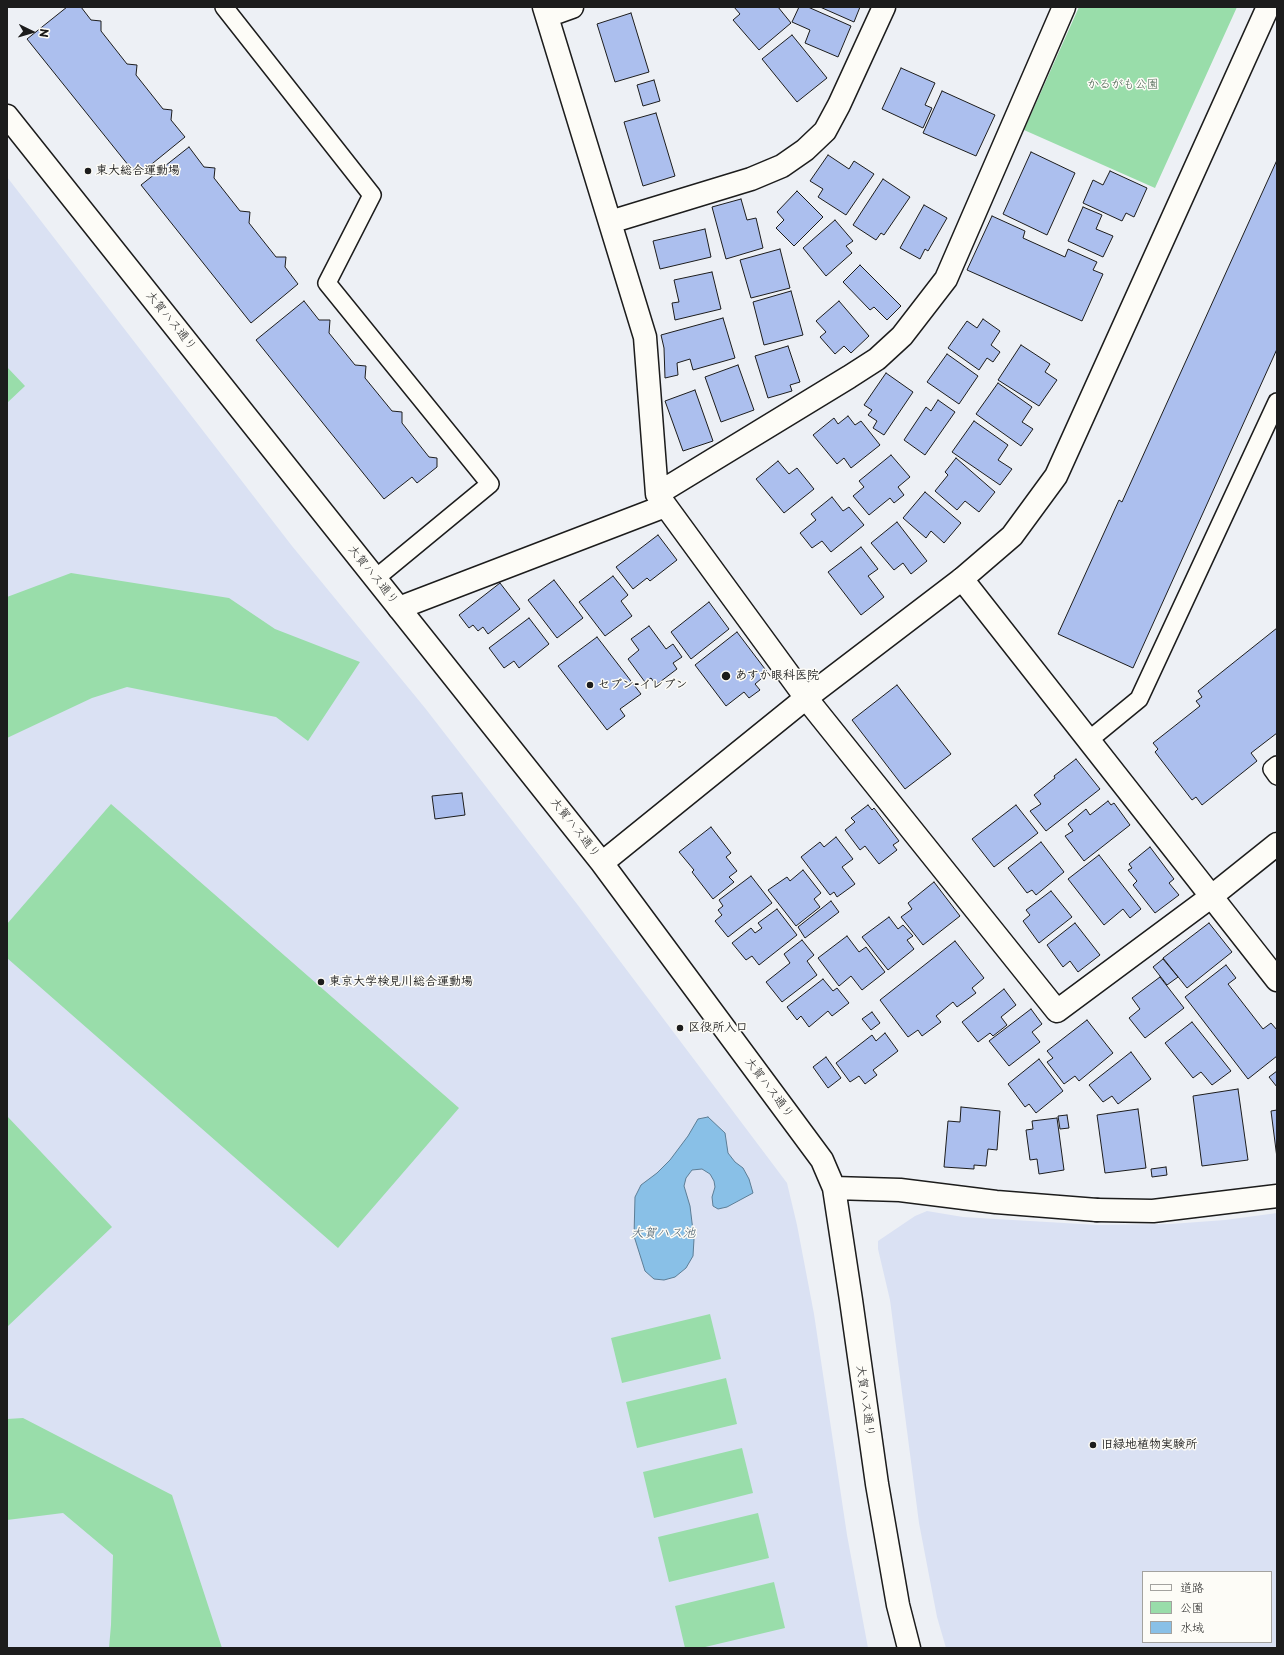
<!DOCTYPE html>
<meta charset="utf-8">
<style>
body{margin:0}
#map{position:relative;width:1284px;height:1655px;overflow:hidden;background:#edf0f5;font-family:"Playpen Sans","Klee One",sans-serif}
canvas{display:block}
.frame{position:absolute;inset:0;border:8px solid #1c1c1c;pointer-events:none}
.legend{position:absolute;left:1142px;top:1571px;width:130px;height:72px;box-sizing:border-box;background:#fdfcf7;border:1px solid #a3a29f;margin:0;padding:5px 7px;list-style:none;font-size:12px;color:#1c1c1c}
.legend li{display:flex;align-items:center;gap:8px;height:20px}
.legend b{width:20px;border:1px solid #a3a29f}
.north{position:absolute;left:12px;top:12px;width:40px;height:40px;-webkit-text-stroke:3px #fdfcf7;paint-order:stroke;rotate:95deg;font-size:11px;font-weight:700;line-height:16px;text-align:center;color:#1c1c1c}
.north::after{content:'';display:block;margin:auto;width:14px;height:18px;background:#1c1c1c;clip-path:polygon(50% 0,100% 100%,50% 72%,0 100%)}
</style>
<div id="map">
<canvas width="1284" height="1655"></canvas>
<div class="frame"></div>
<ul class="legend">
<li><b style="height:5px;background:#fdfcf7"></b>道路</li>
<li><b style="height:11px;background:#9da"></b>公園</li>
<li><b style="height:11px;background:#89c0e7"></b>水域</li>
</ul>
<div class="north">N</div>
</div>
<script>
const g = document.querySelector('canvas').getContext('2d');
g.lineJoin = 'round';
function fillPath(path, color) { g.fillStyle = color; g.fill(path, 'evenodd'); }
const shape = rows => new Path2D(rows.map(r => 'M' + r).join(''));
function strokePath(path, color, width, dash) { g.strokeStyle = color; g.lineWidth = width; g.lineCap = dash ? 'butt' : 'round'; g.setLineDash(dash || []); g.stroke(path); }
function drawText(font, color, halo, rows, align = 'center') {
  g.font = font + ' "Playpen Sans","Klee One",sans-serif'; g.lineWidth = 3; g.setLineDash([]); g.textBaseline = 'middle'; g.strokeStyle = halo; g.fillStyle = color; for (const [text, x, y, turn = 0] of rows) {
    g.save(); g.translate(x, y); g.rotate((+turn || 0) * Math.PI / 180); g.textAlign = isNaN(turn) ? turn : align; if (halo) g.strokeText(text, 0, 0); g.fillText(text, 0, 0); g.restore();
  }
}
const built = shape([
 [7,177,292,546,425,708,577,904,787,1183,797,1225,814,1314,847,1535,868,1648,7,1648],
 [927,1211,963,1217,996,1219,1098,1225,1171,1224,1225,1220,1277,1213,1277,1648,946,1648,937,1617,919,1523,890,1300,878,1249,878,1241,915,1216],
 [1143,1572,1271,1572,1271,1642,1143,1642]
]);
const green = shape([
 [1079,7,1237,7,1155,188,1024,130],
 [7,367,25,386,7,403],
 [71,573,229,598,275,629,360,662,308,741,276,717,127,687,92,698,7,738,7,597],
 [111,804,459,1108,338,1248,7,958,7,924],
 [7,1116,112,1227,7,1327],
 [710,1314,721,1359,622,1383,611,1338],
 [726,1378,737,1424,637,1448,626,1402],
 [23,1418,172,1495,222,1648,109,1648,111,1625,113,1555,63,1513,7,1520,7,1419],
 [742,1448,753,1493,654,1518,643,1472],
 [758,1513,769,1558,669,1582,658,1537],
 [774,1582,785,1628,701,1648,685,1648,675,1606]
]);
const water = shape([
 [708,1117,725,1133,728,1153,735,1162,743,1168,749,1179,753,1193,727,1207,718,1209,713,1206,712,1197,715,1187,714,1181,710,1174,702,1169,692,1170,686,1178,684,1186,690,1206,694,1239,693,1256,686,1268,675,1277,664,1280,654,1279,645,1271,634,1236,635,1197,641,1185,657,1173,670,1160,688,1136,698,1119,708,1117]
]);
const building = shape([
 [67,7,81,7,91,20,101,21,101,31,127,64,137,65,136,75,163,109,172,110,171,120,185,137,137,176,27,39,67,7],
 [734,7,778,7,791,23,759,50,733,20,740,14,734,7],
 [799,7,808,7,851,26,838,57,805,43,810,30,792,22,799,7],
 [820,7,860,7,854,22,820,7],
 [631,13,649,72,615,82,597,24,631,13],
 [792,35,827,78,797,102,762,59,792,35],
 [901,68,935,83,925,105,932,108,923,128,882,109,901,68],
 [654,80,660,101,643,106,637,85,654,80],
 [942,91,995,115,976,156,923,133,942,91],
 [656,113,675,176,643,186,624,122,656,113],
 [189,147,204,167,215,168,214,178,240,211,250,212,249,223,276,257,286,257,285,267,298,284,251,323,141,185,189,147],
 [1031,152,1075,173,1047,235,1003,214,1031,152],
 [828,155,849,169,854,161,874,174,846,215,818,197,823,189,810,181,828,155],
 [1277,160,1277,349,1133,668,1058,634,1119,500,1122,502,1277,160],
 [1110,171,1147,188,1134,217,1126,213,1122,221,1083,203,1093,180,1103,185,1110,171],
 [883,179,910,197,884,235,881,233,876,240,853,225,883,179],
 [797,191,823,217,794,246,776,228,784,220,777,212,797,191],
 [741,199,747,220,756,218,763,248,726,259,712,207,741,199],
 [924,205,947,218,928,251,925,249,920,259,900,248,924,205],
 [1083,207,1102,215,1096,229,1113,236,1103,257,1068,241,1083,207],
 [992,216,1025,231,1023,238,1065,257,1068,249,1097,262,1093,270,1103,274,1082,321,967,270,992,216],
 [835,220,853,241,846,246,852,253,826,276,803,248,835,220],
 [705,229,711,257,660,269,653,241,705,229],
 [780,249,790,288,751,298,740,260,780,249],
 [860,265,901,306,887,320,874,307,870,310,843,282,860,265],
 [712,272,721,309,675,320,672,303,679,302,674,280,712,272],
 [791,291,803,335,764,345,753,302,791,291],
 [304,301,319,320,330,320,329,333,355,365,366,366,365,378,392,411,402,412,402,423,429,457,437,458,437,467,417,483,412,477,384,499,256,340,304,301],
 [839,301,869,336,851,353,844,346,835,354,820,337,826,332,816,321,839,301],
 [723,318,735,358,693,370,690,359,677,363,678,375,665,378,664,348,661,335,723,318],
 [983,319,1000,331,991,345,1000,352,993,362,987,358,979,370,948,348,967,321,977,328,983,319],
 [1021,345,1050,364,1045,372,1057,380,1039,406,998,380,1021,345],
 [788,346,800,382,790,385,792,391,768,398,755,356,788,346],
 [947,354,978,376,959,404,927,382,947,354],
 [738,365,754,410,721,422,705,377,738,365],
 [886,373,913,392,884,435,873,428,877,421,868,415,872,410,864,405,886,373],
 [998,383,1032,407,1022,422,1033,429,1021,446,976,414,998,383],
 [695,390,713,441,683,451,665,401,695,390],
 [938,400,955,412,925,455,904,440,926,407,931,411,938,400],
 [848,416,855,425,861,421,880,445,851,468,844,458,837,464,813,435,834,418,838,424,848,416],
 [974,421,1008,445,998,460,1012,469,1000,485,952,452,974,421],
 [891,455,910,477,898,487,904,495,894,503,890,498,869,515,853,496,864,487,859,481,891,455],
 [956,458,995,492,979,512,965,501,957,510,935,491,948,475,945,472,956,458],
 [778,461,789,474,797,468,814,489,784,513,756,479,778,461],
 [925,492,961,523,944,543,931,531,926,538,903,518,925,492],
 [832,497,843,511,849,507,864,525,831,552,822,541,812,548,800,533,816,520,811,514,832,497],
 [897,522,927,561,911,574,903,563,894,570,871,543,897,522],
 [658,535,677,560,650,581,647,578,633,589,616,567,658,535],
 [861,547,878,569,868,576,884,597,861,615,828,572,861,547],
 [613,576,628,595,621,601,632,616,605,636,579,602,613,576],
 [554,580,583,618,557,638,528,600,554,580],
 [500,583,520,609,488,634,483,627,478,631,473,625,469,628,459,615,500,583],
 [709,602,729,629,691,659,671,632,709,602],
 [529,618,549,644,519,668,514,661,504,668,489,648,529,618],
 [649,626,666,649,673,644,682,657,673,663,677,669,656,685,651,678,645,682,628,659,639,650,631,639,649,626],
 [1277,628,1277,733,1251,753,1257,761,1202,805,1196,797,1192,800,1155,752,1158,749,1153,743,1200,706,1196,701,1202,697,1198,691,1277,628],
 [737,632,768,673,755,684,760,690,749,698,744,692,726,706,695,665,737,632],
 [597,637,641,694,620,709,625,716,607,730,558,666,597,637],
 [897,685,951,754,905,789,852,720,897,685],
 [1076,759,1100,789,1046,831,1030,811,1041,804,1034,795,1055,778,1054,776,1076,759],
 [462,793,465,815,435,819,432,796,462,793],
 [1108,801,1111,805,1114,803,1130,825,1084,861,1065,836,1073,831,1068,824,1086,809,1090,815,1108,801],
 [868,805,872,810,874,808,899,841,893,845,897,850,879,864,865,846,860,850,845,830,855,822,851,818,868,805],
 [1016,805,1038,833,994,867,972,839,1016,805],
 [711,827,731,853,726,857,737,871,729,877,734,882,713,899,692,872,694,870,679,852,711,827],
 [836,837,853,859,842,867,855,884,837,897,834,892,830,895,801,857,820,842,824,847,836,837],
 [1041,842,1064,872,1036,895,1032,890,1027,893,1008,868,1041,842],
 [1150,847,1174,879,1169,883,1179,895,1155,913,1133,885,1137,881,1128,870,1132,868,1129,864,1150,847],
 [1099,855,1141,909,1130,918,1123,909,1104,925,1068,879,1099,855],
 [803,870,821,893,814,899,820,907,796,926,768,890,787,877,790,881,803,870],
 [751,876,772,903,728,937,715,921,722,915,718,910,723,906,719,900,751,876],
 [934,882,960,916,923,945,901,917,912,909,908,903,934,882],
 [1051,891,1072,917,1039,943,1023,921,1030,915,1026,910,1051,891],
 [831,901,839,912,805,938,798,927,831,901],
 [777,909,797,935,759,965,752,956,746,960,732,943,751,928,755,933,762,928,758,923,777,909],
 [889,917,898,929,903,925,913,936,907,940,914,949,888,970,862,937,889,917],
 [1075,923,1100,955,1078,972,1070,961,1063,967,1047,945,1075,923],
 [1209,923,1232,952,1187,988,1163,958,1209,923],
 [847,936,859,952,866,947,885,972,862,990,851,976,839,986,818,958,847,936],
 [802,940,814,955,807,961,817,975,782,1002,766,982,790,963,784,954,802,940],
 [955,941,984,978,972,988,976,993,957,1007,953,1002,936,1016,941,1022,922,1036,918,1030,908,1037,880,1000,955,941],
 [1163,959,1178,977,1167,985,1153,967,1163,959],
 [1226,965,1236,978,1228,984,1263,1029,1271,1023,1277,1030,1277,1056,1248,1079,1185,997,1226,965],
 [1160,977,1184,1008,1145,1038,1129,1018,1140,1009,1132,998,1160,977],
 [823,979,833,991,837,988,849,1003,832,1016,828,1011,809,1027,801,1016,797,1020,787,1007,823,979],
 [1004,989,1016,1005,1001,1017,1007,1025,993,1036,990,1033,978,1042,962,1022,1004,989],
 [1031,1009,1042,1024,1032,1032,1040,1042,1009,1066,989,1041,1031,1009],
 [872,1012,880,1023,871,1030,862,1019,872,1012],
 [1087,1020,1113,1053,1079,1081,1075,1076,1064,1084,1047,1062,1053,1058,1047,1051,1087,1020],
 [1192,1022,1231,1071,1212,1085,1201,1072,1193,1078,1165,1043,1192,1022],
 [885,1033,898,1051,873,1070,877,1075,865,1084,859,1076,850,1082,836,1063,872,1035,876,1041,885,1033],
 [1131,1052,1151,1079,1118,1104,1112,1096,1103,1102,1089,1085,1131,1052],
 [826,1057,841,1078,828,1088,813,1067,826,1057],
 [1039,1059,1063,1091,1036,1113,1029,1104,1025,1107,1008,1084,1039,1059],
 [1277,1071,1277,1087,1269,1077,1277,1071],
 [1238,1089,1248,1160,1202,1166,1193,1096,1238,1089],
 [961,1107,1000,1111,997,1150,988,1149,986,1166,974,1165,974,1169,944,1167,948,1121,960,1122,961,1107],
 [1138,1109,1146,1168,1105,1173,1097,1115,1138,1109],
 [1277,1110,1277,1158,1271,1111,1277,1110],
 [1067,1115,1069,1128,1060,1129,1058,1116,1067,1115],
 [1057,1118,1064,1170,1039,1174,1037,1159,1030,1160,1026,1130,1033,1129,1032,1121,1057,1118],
 [1166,1167,1167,1175,1152,1177,1151,1169,1166,1167]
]);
const service = shape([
 [224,7,372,195,327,283,490,484,376,578],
 [1089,740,1139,699,1277,402],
 [1277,765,1272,769,1277,776]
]);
const minor = shape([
 [544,7,645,337,657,494,806,698,1057,1011,1212,896,1277,844],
 [547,16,572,7],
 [610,222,751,179,782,166,805,150,825,131,839,105,884,7],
 [657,494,849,377,877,359,902,336,946,279,1064,7],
 [962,579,1277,980],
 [399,608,665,506],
 [1097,1210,1153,1211,1277,1196]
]);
const tertiary = shape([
 [7,116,602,863,822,1160,834,1188,851,1300,877,1484,898,1605,909,1648],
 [602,863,806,698,962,579,1012,536,1056,476,1268,7],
 [834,1188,900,1190,996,1202,1097,1210]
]);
const markers = [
 [88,171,4,"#1c1c1c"],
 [726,676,5,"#1c1c1c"],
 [590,685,4,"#1c1c1c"],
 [321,982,4,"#1c1c1c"],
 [680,1028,4,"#1c1c1c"],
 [1093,1445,4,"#1c1c1c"]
];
const parkNames = [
 ["かるがも公園",1123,85]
];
const poiNames = [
 ["東大総合運動場",96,171],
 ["あすか眼科医院",735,676],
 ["セブン-イレブン",598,685],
 ["東京大学検見川総合運動場",329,982],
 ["区役所入口",688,1028],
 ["旧緑地植物実験所",1101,1445]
];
const streetNames = [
 ["大賀ハス通り",171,321,51],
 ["大賀ハス通り",373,575,51],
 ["大賀ハス通り",575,828,52],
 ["大賀ハス通り",769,1088,53],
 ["大賀ハス通り",865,1401,82]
];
const waterNames = [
 ["大賀ハス池",663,1233]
];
fillPath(built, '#dae1f3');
fillPath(green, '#9da');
fillPath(water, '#89c0e7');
strokePath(water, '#5d7e96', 1);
fillPath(building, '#acbfee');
strokePath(building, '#1c1c1c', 1);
strokePath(service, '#1c1c1c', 20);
strokePath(minor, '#1c1c1c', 25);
strokePath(tertiary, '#1c1c1c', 25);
strokePath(service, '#fdfcf7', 17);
strokePath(minor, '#fdfcf7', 22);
strokePath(tertiary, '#fdfcf7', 22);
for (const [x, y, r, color] of markers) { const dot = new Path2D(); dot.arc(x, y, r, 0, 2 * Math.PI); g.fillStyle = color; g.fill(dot); strokePath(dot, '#fdfcf7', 1.5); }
drawText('12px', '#48604e', '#fdfcf7', parkNames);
drawText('bold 12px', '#1c1c1c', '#fdfcf7', poiNames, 'left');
drawText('12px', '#1c1c1c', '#fdfcf7', streetNames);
drawText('italic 13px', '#485e6d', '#fdfcf7', waterNames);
</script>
